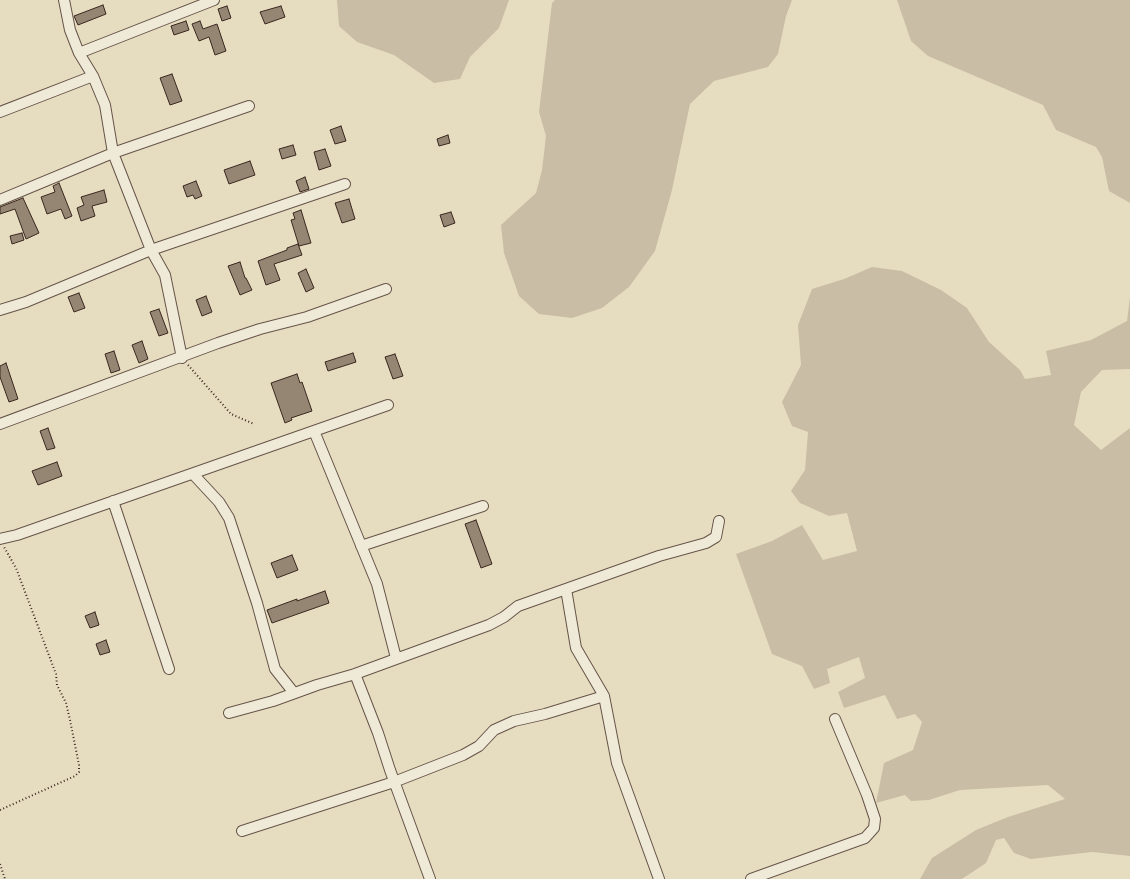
<!DOCTYPE html>
<style>
body{margin:0}
canvas{display:block;background:#e6ddc1}
</style>
<canvas width="1130" height="879"></canvas>
<script>
const g = document.querySelector('canvas').getContext('2d');
g.lineJoin = 'round';
function fillPath(path, color) { g.fillStyle = color; g.fill(path, 'evenodd'); }
const shape = rows => new Path2D(rows.map(r => 'M' + r).join(''));
function strokePath(path, color, width, dash) { g.strokeStyle = color; g.lineWidth = width; g.lineCap = dash ? 'butt' : 'round'; g.setLineDash(dash || []); g.stroke(path); }
const green = shape([
 [337,0,509,0,499,28,470,57,460,79,434,83,394,55,357,42,339,26],
 [555,0,792,0,786,16,778,54,768,67,714,81,690,104,672,190,655,251,629,287,602,308,572,318,539,314,519,296,504,253,501,225,536,193,542,170,546,136,539,112,552,3],
 [897,0,1130,0,1130,203,1109,191,1102,157,1096,147,1056,130,1043,105,928,56,911,41],
 [872,267,902,271,941,290,967,308,989,342,1020,370,1025,379,1051,375,1046,351,1091,340,1127,321,1130,297,1130,369,1102,370,1081,392,1074,425,1101,450,1130,428,1130,856,1092,852,1031,859,1014,853,1004,838,996,840,986,863,962,879,920,879,932,858,976,830,1008,817,1065,799,1048,785,960,790,929,800,911,801,905,795,876,803,884,763,913,750,922,722,915,714,897,719,885,695,844,708,838,692,865,678,859,657,827,669,830,683,814,689,802,666,772,654,736,554,772,541,802,525,823,560,857,551,847,513,829,516,800,503,791,491,805,470,808,432,792,426,782,402,801,365,798,325,812,289,844,279]
]);
const building = shape([
 [103,5,106,14,78,25,74,16,103,5],
 [227,6,231,18,222,21,218,9,227,6],
 [281,6,285,17,265,24,260,12,281,6],
 [186,21,189,30,174,35,171,26,186,21],
 [200,21,203,29,217,24,226,51,215,55,209,37,199,41,192,24,200,21],
 [172,74,182,101,170,105,160,78,172,74],
 [341,126,346,141,335,144,330,130,341,126],
 [448,135,450,143,439,146,437,139,448,135],
 [293,145,296,155,282,159,279,149,293,145],
 [325,149,331,166,319,170,314,152,325,149],
 [250,161,255,175,229,184,224,170,250,161],
 [305,177,309,189,300,192,296,181,305,177],
 [196,181,202,196,195,199,193,195,187,197,183,186,196,181],
 [59,183,72,216,65,219,61,209,47,214,41,197,55,192,53,186,59,183],
 [104,190,107,202,92,206,95,216,81,221,77,208,84,205,81,197,104,190],
 [23,198,39,233,26,239,15,209,0,214,0,207,23,198],
 [349,199,355,219,342,223,335,203,349,199],
 [301,210,311,243,299,246,291,220,295,219,293,213,301,210],
 [451,212,455,223,444,227,440,215,451,212],
 [22,233,24,240,12,244,10,236,22,233],
 [298,244,302,255,274,264,280,280,266,285,258,261,287,250,287,248,298,244],
 [240,262,245,278,246,278,252,290,240,295,228,266,240,262],
 [306,269,314,288,306,292,298,273,306,269],
 [79,293,85,308,74,312,68,297,79,293],
 [206,296,212,312,202,316,196,300,206,296],
 [159,309,168,333,159,336,150,312,159,309],
 [142,341,148,359,139,363,132,345,142,341],
 [114,351,120,370,111,373,105,354,114,351],
 [353,353,356,362,328,371,325,362,353,353],
 [395,354,403,376,393,379,385,357,395,354],
 [6,363,18,399,9,402,0,377,0,366,6,363],
 [297,374,300,383,302,382,312,411,291,418,292,420,285,423,271,383,297,374],
 [48,428,55,448,47,450,40,431,48,428],
 [57,462,62,476,38,485,32,471,57,462],
 [476,520,492,564,481,568,465,524,476,520],
 [292,555,298,570,277,578,271,563,292,555],
 [325,591,329,603,272,623,267,610,297,599,297,601,325,591],
 [95,612,99,625,90,628,85,616,95,612],
 [106,640,110,652,100,655,96,644,106,640]
]);
const path = shape([
 [188,365,231,414,254,424],
 [0,810,75,776,79,772,79,765,70,720,66,703,57,685,56,674,16,568,4,547],
 [0,864,5,879]
]);
const minor = shape([
 [79,53,214,0],
 [93,76,105,105,113,153,151,250,165,275,182,358],
 [0,112,93,76,79,53,70,30,64,0],
 [0,200,113,153,249,106],
 [0,310,26,302,151,250,345,184],
 [0,424,218,343,260,329,307,317,386,289],
 [314,431,377,584,396,658],
 [193,474,219,502,229,518,257,603,275,669,294,693],
 [113,501,169,669],
 [0,539,17,535,388,405],
 [361,546,483,506],
 [566,589,659,556,706,543,716,537,719,521],
 [355,674,378,733,390,770,430,879],
 [229,713,273,701,317,685,355,674,489,625,504,617,518,606,566,589,576,648,604,696,617,763,659,879],
 [242,831,394,782,463,755,479,746,494,730,514,721,545,714,604,696],
 [751,879,865,838,874,828,875,819,867,795,835,719]
]);
fillPath(green, '#c9bea5');
fillPath(building, '#948673');
strokePath(building, '#3b271f', 1);
strokePath(minor, '#665448', 12);
strokePath(path, '#3b271f', 2, [1, 2.5]);
strokePath(minor, '#efe9d7', 10);
</script>
